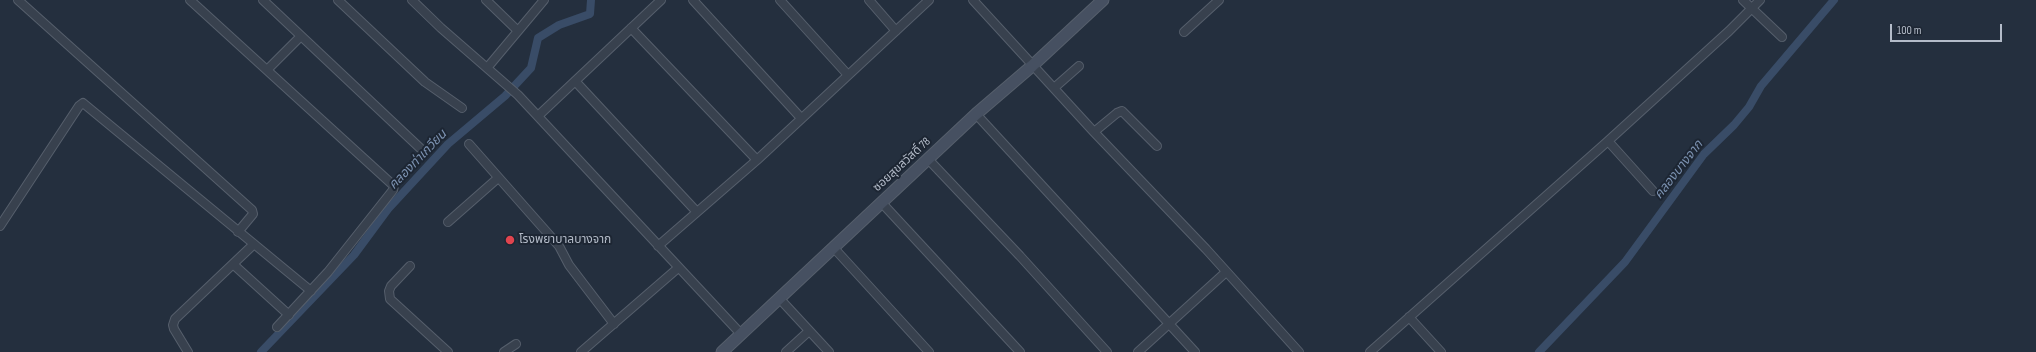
<!DOCTYPE html>
<meta charset="utf-8">
<style>
body{margin:0}
#map{position:relative;width:2036px;height:352px;overflow:hidden;background:#242f3e;font-family:"Sofia Sans Condensed",sans-serif}
canvas{display:block}
.scale{position:absolute;left:1890px;top:24px;width:112px;height:18px;box-sizing:border-box;border:2px solid #b4bcc9;border-top:0;padding-left:5px;font-size:12px;line-height:14px;white-space:nowrap;color:#b4bcc9;-webkit-text-stroke:3px #1d2633;paint-order:stroke}
</style>
<div id="map">
<canvas width="2036" height="352"></canvas>
<div class="scale">100 m</div>
</div>
<script>
const g = document.querySelector('canvas').getContext('2d');
g.lineJoin = 'round';
const shape = rows => new Path2D(rows.map(r => 'M' + r).join(''));
function strokePath(path, color, width, dash) { g.strokeStyle = color; g.lineWidth = width; g.lineCap = dash ? 'butt' : 'round'; g.setLineDash(dash || []); g.stroke(path); }
function drawText(font, color, halo, rows, align = 'center') {
  g.font = font + ' "Sofia Sans Condensed","Noto Sans Thai",sans-serif'; g.lineWidth = 4; g.setLineDash([]); g.textBaseline = 'middle'; g.strokeStyle = halo; g.fillStyle = color; for (const [text, x, y, turn = 0] of rows) {
    g.save(); g.translate(x, y); g.rotate((+turn || 0) * Math.PI / 180); g.textAlign = isNaN(turn) ? turn : align; if (halo) g.strokeText(text, 0, 0); g.fillText(text, 0, 0); g.restore();
  }
}
const canal = shape([
 [261,352,354,255,388,209,448,144,505,96,531,68,538,38,559,25,590,14,591,0],
 [1539,352,1625,262,1704,154,1734,125,1749,107,1761,86,1834,0]
]);
const street = shape([
 [18,0,252,210,253,214,238,232],
 [190,0,394,186,393,190,328,272,277,327],
 [263,0,420,148],
 [338,0,425,82,462,108],
 [412,0,441,28,518,95,741,334],
 [486,0,518,31],
 [693,0,801,118],
 [780,0,848,75],
 [869,0,896,31],
 [973,0,1094,132,1206,249,1299,352],
 [1743,0,1782,37],
 [631,28,757,160],
 [1184,32,1219,0],
 [487,68,544,0],
 [267,70,301,36],
 [575,81,696,211],
 [1054,88,1079,66],
 [976,114,1195,352],
 [538,116,661,0],
 [1094,132,1117,113,1122,111,1157,146],
 [469,144,559,246,569,265,614,324],
 [928,159,1020,256,1107,352],
 [1653,191,1608,141,1729,31,1760,0],
 [881,202,1020,352],
 [448,222,498,178],
 [0,226,79,106,83,103,311,291],
 [658,246,757,160,929,0],
 [833,247,929,352],
 [234,265,289,315],
 [410,266,391,286,389,291,390,299,448,352],
 [779,298,829,352],
 [1409,317,1441,352],
 [188,352,174,329,173,325,175,319,254,244],
 [504,352,516,344],
 [581,352,678,268],
 [786,352,809,331],
 [1138,352,1226,272],
 [1370,352,1608,141]
]);
const secondary = shape([
 [722,352,976,114,1032,66,1103,0]
]);
const markers = [
 [510,240,5,"#e0444e"]
];
const streetNames = [
 ["ซอยสุขสวัสดิ์ 78",902,165,-43]
];
const poiNames = [
 ["โรงพยาบาลบางจาก",519,240]
];
const waterNames = [
 ["คลองท่าเกวียน",418,160,-46],
 ["คลองบางจาก",1679,170,-52]
];
strokePath(canal, '#394c67', 8);
strokePath(street, '#565f6c', 10);
strokePath(secondary, '#565f6c', 13);
strokePath(street, '#38414e', 8);
strokePath(secondary, '#465061', 11);
for (const [x, y, r, color] of markers) { const dot = new Path2D(); dot.arc(x, y, r, 0, 2 * Math.PI); g.fillStyle = color; g.fill(dot); strokePath(dot, '#1d2633', 1.5); }
drawText('12px', '#b4bcc9', '#1d2633', streetNames);
drawText('12px', '#b4bcc9', '#1d2633', poiNames, 'left');
drawText('italic 13px', '#7c92b1', '#1d2633', waterNames);
</script>
